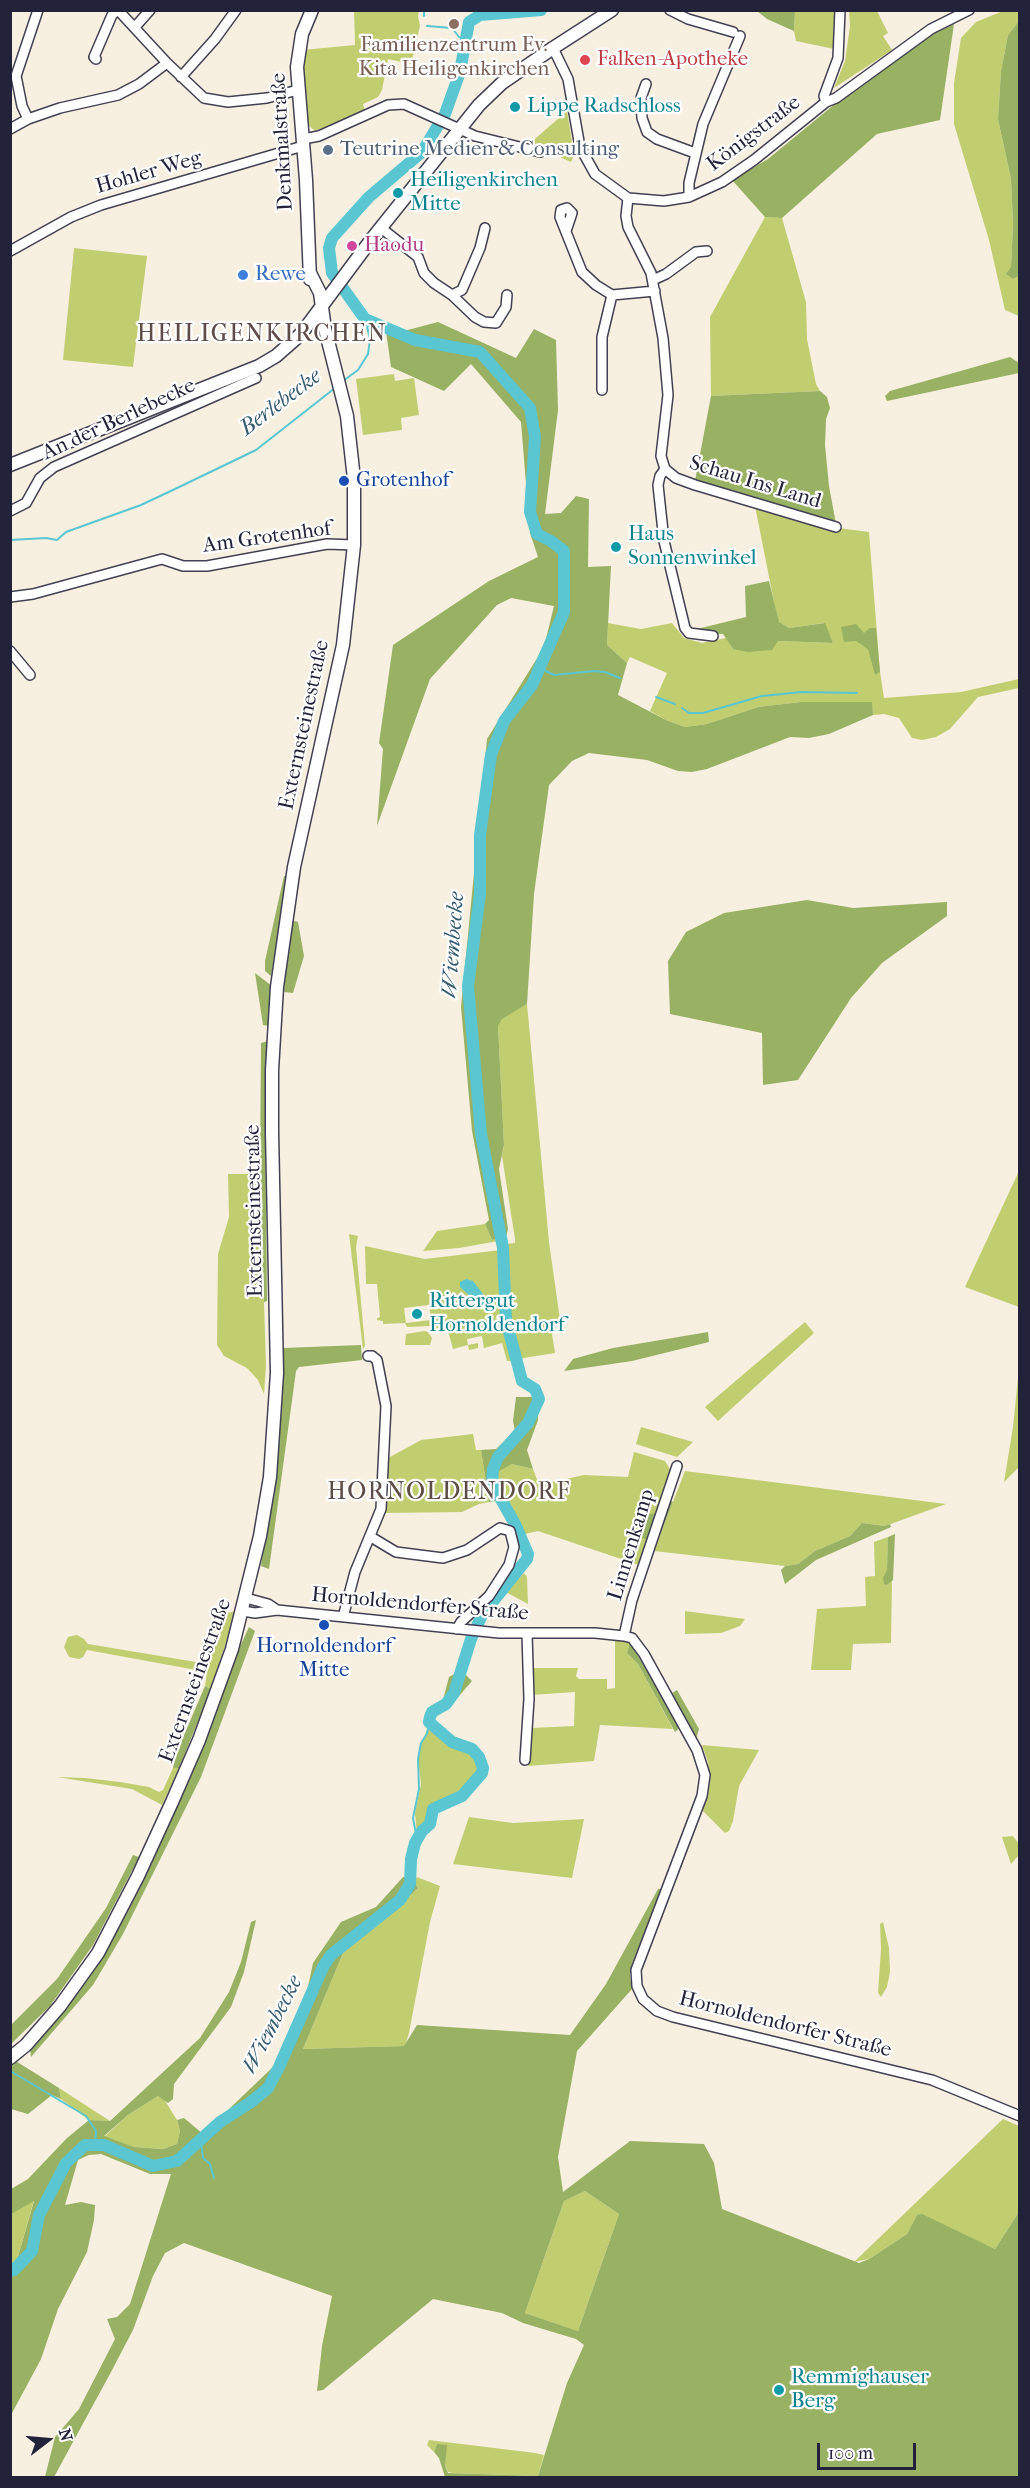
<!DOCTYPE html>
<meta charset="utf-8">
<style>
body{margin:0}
#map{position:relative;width:1030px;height:2488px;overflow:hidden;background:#f7efdf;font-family:"IM FELL French Canon",serif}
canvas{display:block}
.frame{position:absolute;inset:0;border:12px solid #22223b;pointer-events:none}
.north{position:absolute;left:18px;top:2410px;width:60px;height:60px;-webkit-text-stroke:4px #fff;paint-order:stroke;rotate:74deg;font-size:16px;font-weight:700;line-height:24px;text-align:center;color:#22223b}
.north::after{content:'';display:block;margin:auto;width:21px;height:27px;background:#22223b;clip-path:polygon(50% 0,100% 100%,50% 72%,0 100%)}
.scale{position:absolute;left:817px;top:2443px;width:99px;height:27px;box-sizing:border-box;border:3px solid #22223b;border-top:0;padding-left:8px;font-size:18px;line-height:21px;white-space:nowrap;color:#22223b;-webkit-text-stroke:4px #fff;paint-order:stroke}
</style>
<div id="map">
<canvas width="1030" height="2488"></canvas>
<div class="frame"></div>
<div class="north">N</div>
<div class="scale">100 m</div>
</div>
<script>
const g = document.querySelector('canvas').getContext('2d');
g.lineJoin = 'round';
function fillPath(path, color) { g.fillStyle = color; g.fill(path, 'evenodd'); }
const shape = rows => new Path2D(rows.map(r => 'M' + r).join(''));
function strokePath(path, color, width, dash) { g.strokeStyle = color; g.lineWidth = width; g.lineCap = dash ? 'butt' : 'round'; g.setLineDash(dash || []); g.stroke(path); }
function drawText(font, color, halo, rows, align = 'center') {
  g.font = font + ' "IM FELL French Canon",serif'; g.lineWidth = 4.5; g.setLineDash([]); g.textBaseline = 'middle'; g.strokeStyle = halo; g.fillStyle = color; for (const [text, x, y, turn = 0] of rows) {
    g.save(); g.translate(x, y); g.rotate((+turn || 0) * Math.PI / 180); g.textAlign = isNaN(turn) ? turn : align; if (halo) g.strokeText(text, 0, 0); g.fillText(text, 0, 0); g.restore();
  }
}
const green = shape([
 [354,11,419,11,418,16,420,26,411,64,388,59,382,90,378,97,363,104,365,111,315,131,306,123,302,50,355,45],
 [795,11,836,11,834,49,796,41,794,31],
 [849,11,877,11,888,33,883,36,892,50,834,88,845,61,850,26],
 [1003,11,1019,11,1019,21,1008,35,1001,71,998,119,1011,179,1013,224,1011,267,1013,279,1019,275,1019,316,1005,310,989,240,954,124,954,83,961,38,976,22],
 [567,111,574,155,571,162,529,144],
 [765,217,782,218,806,302,807,339,816,384,820,391,711,396,710,317],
 [74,248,147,256,133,367,63,360],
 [394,374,395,381,414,378,419,415,401,418,402,430,363,435,356,379],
 [755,506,830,527,869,532,880,672,884,698,961,692,1019,679,1019,688,978,697,950,729,936,737,922,740,912,738,899,718,884,714,873,715,871,702,801,702,758,707,707,724,685,727,666,720,650,711,667,673,630,657,627,663,607,645,608,623,641,629,672,623,684,638,702,643,726,638,733,649,778,641,833,643,824,623,789,628,778,622],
 [527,1004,549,1242,560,1320,550,1322,555,1353,517,1359,508,1318,504,1244,515,1243,515,1239,502,1156,504,1145,498,1026,501,1019],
 [1019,1171,1020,1307,1019,1307,965,1287],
 [228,1174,260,1174,266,1366,264,1394,258,1380,247,1368,224,1356,217,1345,218,1254,229,1217],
 [485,1224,492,1240,506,1237,504,1240,459,1248,423,1251,437,1231],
 [349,1234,358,1236,356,1247,365,1346,363,1349],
 [365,1246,425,1259,501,1250,505,1332,512,1361,507,1361,502,1343,484,1348,482,1336,467,1339,468,1345,478,1343,478,1348,469,1350,468,1345,453,1349,447,1327,437,1330,438,1333,429,1326,407,1327,405,1323,383,1324,383,1321,377,1320,377,1318,380,1317,377,1284,366,1284],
 [429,1305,431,1320,406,1323,404,1308],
 [805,1322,814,1333,718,1421,705,1407],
 [425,1331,428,1332,432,1338,430,1345,405,1345,406,1334],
 [1019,1368,1019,1467,1004,1482,1013,1427],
 [641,1427,693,1442,677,1457,636,1444],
 [473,1434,476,1450,481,1450,489,1502,479,1504,462,1512,384,1513,387,1461,390,1457,421,1440],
 [634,1452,665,1461,672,1472,656,1513,642,1537,647,1539,639,1565,538,1531,525,1534,498,1487,495,1472,512,1464,533,1469,539,1485,584,1475,628,1477],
 [685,1471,946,1504,885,1526,862,1523,850,1536,815,1551,798,1564,785,1566,654,1551],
 [888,1537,887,1585,892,1581,891,1643,853,1644,851,1670,811,1670,817,1609,866,1606,865,1577,875,1576,874,1542],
 [524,1573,527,1577,528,1604,506,1592],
 [236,1611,211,1689,205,1686,207,1672,87,1650,83,1657,79,1659,69,1657,64,1647,68,1637,77,1635,84,1639,88,1644,208,1664,228,1613],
 [685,1611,745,1619,740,1626,721,1633,685,1634],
 [615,1639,630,1642,627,1653,638,1664,673,1729,600,1725,594,1761,528,1766,531,1728,574,1726,575,1692,531,1695,533,1668,578,1668,576,1676,579,1679,607,1679,607,1689,615,1688],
 [430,1724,449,1742,478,1757,481,1768,461,1793,430,1809,432,1819,417,1835,415,1813,421,1784,418,1759,421,1743],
 [702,1745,759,1750,739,1786,733,1821,729,1831,725,1833,702,1810,710,1782,708,1762],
 [173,1768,179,1768,162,1805,132,1789,57,1777,85,1778,120,1782,149,1787,159,1792,163,1790],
 [469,1817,513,1823,584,1819,572,1878,453,1864],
 [1013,1836,1019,1844,1019,1855,1011,1864,1002,1837],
 [417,1877,440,1886,430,1922,409,2033,405,2046,303,2049,346,1946,393,1912,418,1888,414,1882],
 [883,1922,889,1948,890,1972,887,1987,881,1997,878,1993,881,1949,880,1924],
 [59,2088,110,2121,89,2120,61,2099],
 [158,2096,164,2099,177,2120,180,2131,177,2144,163,2149,134,2147,104,2137,128,2115],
 [1003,2119,1019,2126,1019,2212,995,2249,917,2215,907,2234,869,2259,854,2262],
 [585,2191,619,2214,578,2331,525,2313,564,2201],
 [34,2200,17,2260,11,2264,10,2214],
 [429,2440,535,2453,544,2455,538,2476,453,2473,448,2472,437,2444,434,2452,427,2445]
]);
const forest = shape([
 [757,11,795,11,794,31,767,19],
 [1019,21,1020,275,1013,279,1006,274,1011,267,1013,224,1011,179,998,119,1001,71,1008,35],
 [954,24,940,120,877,134,782,218,765,217,732,180,768,159,847,94,929,36],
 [438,322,516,358,534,329,556,340,558,410,545,514,561,513,576,496,589,499,588,567,611,566,607,645,627,663,618,695,666,720,685,727,707,724,758,707,801,702,872,702,873,715,829,734,809,738,790,737,707,769,692,772,678,771,647,760,589,753,572,761,549,785,534,894,527,1004,502,1019,498,1026,504,1145,499,1169,508,1229,506,1237,492,1240,485,1224,489,1220,472,1131,461,1007,487,739,544,647,554,606,511,598,497,605,430,679,377,826,383,749,379,743,393,645,489,581,538,557,530,533,521,422,471,364,444,391,391,367,385,324,400,332],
 [1010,357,1019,363,1019,373,887,401,885,396,890,391],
 [820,391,827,397,830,408,826,419,825,445,829,486,836,524,695,481,711,396],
 [769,581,779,622,789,628,825,623,833,643,778,641,772,650,748,652,733,649,723,634,703,633,697,629,746,617,745,586],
 [856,624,864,633,870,628,876,628,880,672,875,675,868,649,856,641,844,642,841,627],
 [284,876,287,876,271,976,265,971,265,961],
 [807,900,853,908,947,902,947,916,882,963,851,998,798,1080,763,1085,762,1033,670,1014,668,961,686,932,724,913],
 [291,920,298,922,304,956,293,993,284,992],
 [255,973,272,986,269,1026,263,1025],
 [268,1041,265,1112,267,1301,264,1302,260,1174,261,1043],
 [708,1332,709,1342,632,1361,564,1371,573,1359,613,1348],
 [361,1345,362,1360,299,1367,296,1371,269,1569,261,1566,275,1467,283,1348],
 [516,1397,532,1397,538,1407,538,1420,527,1450,533,1469,512,1464,495,1473,498,1487,525,1534,517,1535,496,1501,489,1502,481,1450,496,1449,515,1431,513,1421],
 [661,1499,673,1502,657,1543,642,1538,647,1515,656,1513],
 [862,1523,885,1526,890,1524,891,1527,816,1560,785,1584,781,1570,785,1566,798,1564,815,1551,850,1536],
 [895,1534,893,1580,887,1585,884,1584,883,1578,887,1570,888,1537],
 [249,1627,255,1631,201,1777,123,1934,93,1985,31,2057,30,2048,95,1960],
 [630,1642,680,1727,675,1732,638,1664,627,1653],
 [461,1670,472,1681,452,1704,444,1696,449,1677],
 [205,1686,211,1689,179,1768,173,1768,176,1754],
 [677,1690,699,1729,696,1740,672,1693],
 [133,1855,139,1857,93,1945,50,2006,11,2044,11,2025,57,1979,106,1908],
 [403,1877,411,1877,418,1888,393,1912,346,1946,303,2049,404,2046,417,2025,570,2035,606,1984,658,1889,662,1889,632,1963,630,1977,632,1989,577,2051,558,2157,563,2192,630,2141,704,2144,714,2163,722,2209,859,2263,869,2259,907,2234,917,2215,922,2214,995,2249,1019,2212,1019,2477,445,2477,439,2458,434,2452,437,2444,447,2445,445,2465,448,2473,538,2476,567,2383,584,2345,576,2339,523,2323,502,2313,433,2299,323,2390,317,2391,322,2346,332,2296,184,2243,165,2253,153,2276,133,2330,111,2372,54,2477,45,2477,55,2437,79,2409,115,2339,107,2319,117,2317,130,2304,171,2174,150,2174,101,2154,89,2155,78,2160,65,2205,81,2202,95,2205,94,2220,87,2252,58,2309,41,2359,11,2415,11,2264,17,2260,34,2201,11,2214,11,2189,28,2179,67,2138,89,2120,110,2121,200,2038,229,1992,241,1962,251,1922,256,1920,244,1972,231,2007,174,2084,173,2099,168,2103,158,2096,128,2115,104,2136,134,2147,163,2149,177,2144,180,2131,177,2120,184,2118,203,2134,275,2065,289,2037,308,1987,313,1963,341,1922,376,1907],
 [585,2191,619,2214,578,2331,525,2313,564,2201],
 [14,2060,59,2088,61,2099,52,2095,28,2114,11,2109,11,2063]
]);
const water = shape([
 [466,1279,473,1281,483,1294,485,1303,483,1307,476,1307,471,1297,460,1287,460,1282]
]);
const stream = shape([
 [424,16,424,10],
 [427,26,452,28,459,37,466,39],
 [343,381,358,370,368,354,370,339,365,319],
 [10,540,46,538,57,540,66,532,141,505,175,489,256,450,335,388],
 [540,668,554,675,594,671,605,672,620,678],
 [656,697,675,704],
 [682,708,689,713,703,713,762,696,802,692,857,693],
 [417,1839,413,1818,419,1789,418,1759,421,1743,427,1734,429,1722],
 [12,2072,86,2116,96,2131,95,2145],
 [201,2140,203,2158,210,2164,214,2178]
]);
const river = shape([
 [10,2271,14,2270,32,2251,39,2215,66,2163,85,2145,104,2145,153,2166,177,2161,220,2122,251,2102,268,2088,279,2067,323,1967,331,1955,400,1900,410,1884,411,1859,415,1843,422,1831,430,1824,433,1809,462,1796,482,1773,483,1768,479,1757,472,1749,452,1742,429,1722,430,1717,432,1712,446,1704,454,1693,471,1639,482,1615,527,1559,528,1554,516,1526,492,1483,493,1469,498,1457,528,1423,539,1399,535,1389,522,1381,506,1320,503,1248,481,1134,468,986,480,894,480,835,491,755,504,721,532,685,564,612,564,551,551,541,537,534,530,512,535,437,530,408,480,352,415,340,365,319,332,273,329,248,332,238,369,197,422,152,445,114,460,72,469,22,480,15,541,10]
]);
const minor = shape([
 [118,10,167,63,204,98,228,102,267,98,298,90],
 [670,10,688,19,733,32],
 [135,27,150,10],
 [553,48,568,79,580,147,595,174,628,198,664,201,689,197,722,182,754,160,826,102,836,98,931,29,969,10],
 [96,59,94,57,112,15,117,10],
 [181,77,215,39,236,10],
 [646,84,641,98,642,118,647,132,657,139,695,153],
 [826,102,824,96,838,58,840,10],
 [28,119,22,106,16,76,38,10],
 [10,129,28,119,60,108,118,95,139,84,167,63],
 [303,139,319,136,388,105,404,104,475,136,540,152],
 [689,197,689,183,703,124,740,36],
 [628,198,626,216,628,227,651,273,663,338,668,395,661,456,665,469,660,476,658,485,664,541,685,628,689,633,713,636],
 [381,228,418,257,424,273,434,283,452,295,475,317,484,322,496,323,506,307,507,295],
 [566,231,572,213,567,208,561,210,560,217,582,272,596,285,612,295],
 [10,251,71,217,101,205,303,146],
 [653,280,666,274,696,252,707,251],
 [452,295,462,290,480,248,485,228],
 [602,390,602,337,612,295,655,291],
 [665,469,676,478,695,485,836,527],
 [10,511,26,503,40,478,54,467,256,378],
 [10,597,33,594,162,559,183,566,207,566,327,544,354,545],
 [10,651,30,675],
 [371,1537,396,1552,443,1558,467,1550,500,1528,510,1531,514,1547,509,1565,489,1596,461,1622,457,1629],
 [246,1598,268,1604,277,1610],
 [243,1611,255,1613,277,1610,499,1633,595,1633,624,1636,632,1638,644,1654,697,1750,705,1775,702,1796,636,1970,637,1986,643,1999,657,2011,673,2017,932,2080,1020,2116],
 [343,1617,355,1572,381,1509,386,1406,377,1360,372,1356,368,1356],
 [624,1636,632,1600,677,1466],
 [525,1760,529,1699,527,1634]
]);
const major = shape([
 [310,279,306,180,297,67,302,34,312,10],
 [10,465,259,366,276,356,301,334,371,240,479,105,502,83,553,48,612,10],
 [10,2058,26,2045,60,2006,98,1953,138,1876,172,1802,199,1740,232,1649,260,1536,270,1477,277,1373,272,1132,272,1070,277,987,294,867,343,645,354,545,354,479,347,416,325,329,320,293,310,273]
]);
const markers = [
 [454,24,6,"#8d6e63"],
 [585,60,6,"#e0444e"],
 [515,107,6,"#0f9aa8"],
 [328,150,6,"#5c6f8a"],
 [398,193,6,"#0f9aa8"],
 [352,246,6,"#d1479c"],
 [243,275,6,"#3f7fe0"],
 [344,481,6,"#1a4fb4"],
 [616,547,6,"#0f9aa8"],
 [417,1314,6,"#0f9aa8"],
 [324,1625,6,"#1a4fb4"],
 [779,2390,6,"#0f9aa8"]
];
const educationNames = [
 ["Familienzentrum Ev.",454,46],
 ["Kita Heiligenkirchen",454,70]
];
const healthNames = [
 ["Falken-Apotheke",597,60]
];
const cultureNames = [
 ["Lippe Radschloss",527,107],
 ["Heiligenkirchen",410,181],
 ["Mitte",410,205],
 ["Haus",628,535],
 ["Sonnenwinkel",628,559],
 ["Rittergut",429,1302],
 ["Hornoldendorf",429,1326],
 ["Remmighauser",791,2378],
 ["Berg",791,2402]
];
const streetNames = [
 ["Königstraße",754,134,-37],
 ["Denkmalstraße",283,142,-93],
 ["Hohler Weg",149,173,-16],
 ["An der Berlebecke",119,420,-25],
 ["Schau Ins Land",755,483,17],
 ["Am Grotenhof",267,538,-8],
 ["Externsteinestraße",305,725,-78],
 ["Externsteinestraße",255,1211,-91],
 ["Linnenkamp",632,1545,-73],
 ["Hornoldendorfer Straße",420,1605,5],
 ["Externsteinestraße",196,1681,-70],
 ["Hornoldendorfer Straße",785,2025,14]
];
const serviceNames = [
 ["Teutrine Medien & Consulting",340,150]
];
const hotelNames = [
 ["Haodu",364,246]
];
const shopNames = [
 ["Rewe",255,275]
];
const transitNames = [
 ["Grotenhof",356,481],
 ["Hornoldendorf",324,1647,"center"],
 ["Mitte",324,1671,"center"]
];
const waterNames = [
 ["Berlebecke",281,403,-37],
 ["Wiembecke",454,945,-86],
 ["Wiembecke",273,2025,-63]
];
const quarterNames = [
 ["HEILIGENKIRCHEN",262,335],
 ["HORNOLDENDORF",449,1493]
];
fillPath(green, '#c1ce6f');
fillPath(forest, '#98b162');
fillPath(water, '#59c6d2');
strokePath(stream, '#59c6d2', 2);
strokePath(river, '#59c6d2', 12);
strokePath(minor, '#424154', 12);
strokePath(major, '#424154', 15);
strokePath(minor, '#fff', 9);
strokePath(major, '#fff', 12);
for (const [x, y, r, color] of markers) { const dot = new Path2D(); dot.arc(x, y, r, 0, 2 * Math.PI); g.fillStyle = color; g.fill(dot); strokePath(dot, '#fff', 2); }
drawText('21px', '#785e54', '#fff', educationNames);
drawText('21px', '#be3a42', '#fff', healthNames, 'left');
drawText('21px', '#0d838f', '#fff', cultureNames, 'left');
drawText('21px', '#22223b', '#fff', streetNames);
drawText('21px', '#4e5e75', '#fff', serviceNames, 'left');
drawText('21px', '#b23c85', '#fff', hotelNames, 'left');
drawText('21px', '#366cbe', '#fff', shopNames, 'left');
drawText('21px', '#164399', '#fff', transitNames, 'left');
drawText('italic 22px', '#355b70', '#fff', waterNames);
g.letterSpacing = '1.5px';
drawText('24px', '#5e4c49', '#fff', quarterNames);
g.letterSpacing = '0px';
</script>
